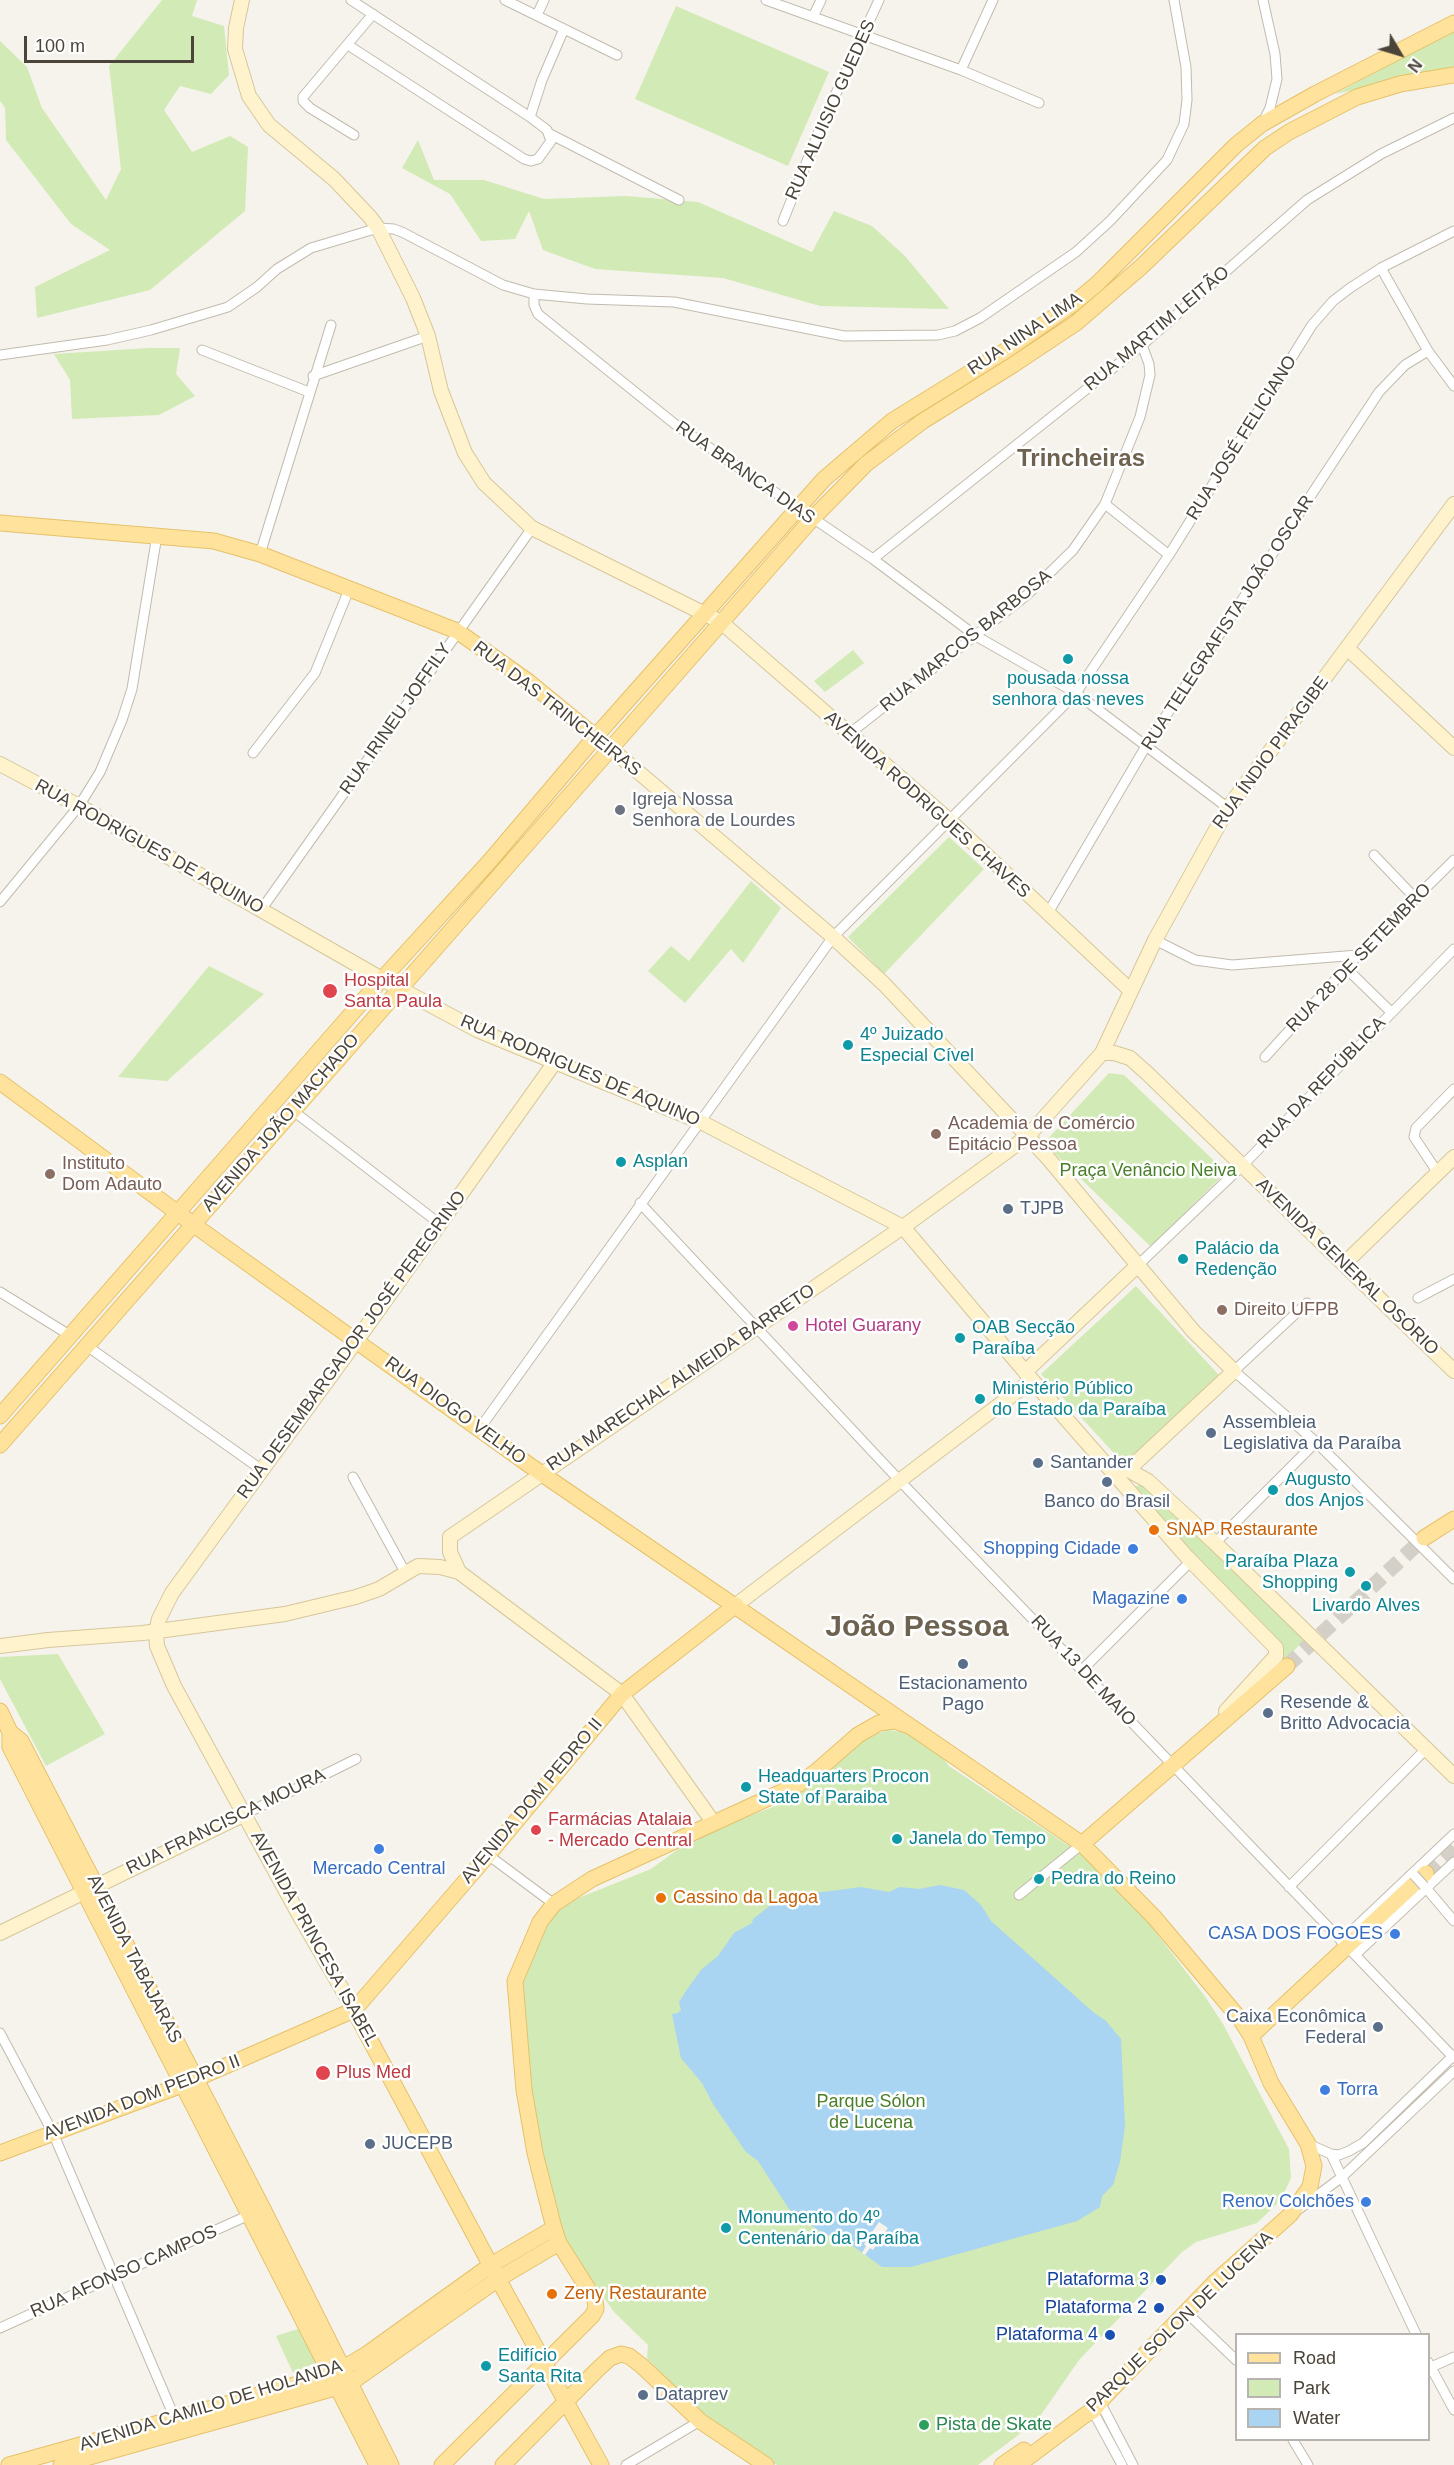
<!DOCTYPE html>
<meta charset="utf-8">
<style>
body{margin:0}
#map{position:relative;width:1454px;height:2465px;overflow:hidden;background:#f6f3ec;font-family:Arial,sans-serif}
canvas{display:block}
.legend{position:absolute;left:1235px;top:2333px;width:195px;height:108px;box-sizing:border-box;background:#fff;border:2px solid #b7b4b0;margin:0;padding:8px 10px;list-style:none;font-size:18px;color:#4b4439}
.legend li{display:flex;align-items:center;gap:12px;height:30px}
.legend b{width:30px;border:2px solid #b7b4b0}
.north{position:absolute;left:1370px;top:24px;width:60px;height:60px;-webkit-text-stroke:4px #fff;paint-order:stroke;rotate:128deg;font-size:16px;font-weight:700;line-height:24px;text-align:center;color:#4b4439}
.north::after{content:'';display:block;margin:auto;width:21px;height:27px;background:#4b4439;clip-path:polygon(50% 0,100% 100%,50% 72%,0 100%)}
.scale{position:absolute;left:24px;top:36px;width:170px;height:27px;box-sizing:border-box;border:3px solid #4b4439;border-top:0;padding-left:8px;font-size:18px;line-height:21px;white-space:nowrap;color:#4b4439;-webkit-text-stroke:4px #fff;paint-order:stroke}
</style>
<div id="map">
<canvas width="1454" height="2465"></canvas>
<ul class="legend">
<li><b style="height:8px;background:#ffe39c"></b>Road</li>
<li><b style="height:16px;background:#d2eab5"></b>Park</li>
<li><b style="height:16px;background:#a9d4f2"></b>Water</li>
</ul>
<div class="north">N</div>
<div class="scale">100 m</div>
</div>
<script>
const g = document.querySelector('canvas').getContext('2d');
g.lineJoin = 'round';
function fillPath(path, color) { g.fillStyle = color; g.fill(path, 'evenodd'); }
const shape = rows => new Path2D(rows.map(r => 'M' + r).join(''));
function strokePath(path, color, width, dash) { g.strokeStyle = color; g.lineWidth = width; g.lineCap = dash ? 'butt' : 'round'; g.setLineDash(dash || []); g.stroke(path); }
function drawText(font, color, halo, rows, align = 'center') {
  g.font = font + ' Arial,sans-serif'; g.lineWidth = 5; g.setLineDash([]); g.textBaseline = 'middle'; g.strokeStyle = halo; g.fillStyle = color; for (const [text, x, y, turn = 0] of rows) {
    g.save(); g.translate(x, y); g.rotate((+turn || 0) * Math.PI / 180); g.textAlign = isNaN(turn) ? turn : align; if (halo) g.strokeText(text, 0, 0); g.fillText(text, 0, 0); g.restore();
  }
}
const green = shape([
 [162,0,197,0,192,16,224,26,229,75,211,94,180,86,164,110,192,152,230,136,248,147,245,211,150,290,37,318,35,287,110,250,71,224,6,140,5,108,0,101,0,41,27,67,42,108,106,200,121,169,109,66],
 [676,6,829,72,788,166,635,99],
 [1454,30,1454,69,1335,94],
 [418,140,434,180,484,180,544,199,626,196,698,202,812,252,834,211,872,226,905,256,949,309,820,306,723,278,595,269,543,250,529,211,515,239,481,241,450,194,402,168],
 [149,348,180,348,176,374,195,396,159,415,72,419,70,380,54,354],
 [853,650,864,663,825,692,814,681],
 [949,837,984,869,884,974,848,937],
 [751,881,781,908,743,963,731,949,685,1003,648,971,671,946,689,961],
 [209,966,264,994,167,1081,118,1077],
 [1109,1073,1124,1075,1226,1172,1151,1247,1044,1143],
 [1136,1286,1219,1375,1124,1464,1041,1374],
 [1148,1481,1309,1635,1283,1662,1128,1490],
 [58,1654,105,1734,46,1766,0,1679,0,1657],
 [887,1730,910,1733,943,1758,949,1766,1090,1860,1141,1913,1204,1995,1223,2024,1289,2149,1291,2178,1281,2200,1257,2223,1196,2242,1181,2253,1079,2360,1036,2422,978,2465,777,2465,743,2444,692,2404,647,2358,648,2345,614,2312,558,2231,522,2063,517,1978,546,1922,566,1903,651,1869,696,1836,789,1801,828,1773,857,1742],
 [301,2328,317,2362,293,2373,276,2336]
]);
const water = shape([
 [940,1885,964,1890,981,1905,991,1921,1093,2012,1106,2021,1121,2039,1125,2126,1120,2162,1113,2185,1102,2196,1100,2207,1077,2221,911,2267,882,2267,853,2246,818,2230,789,2209,758,2161,746,2152,713,2104,702,2083,681,2058,672,2014,678,2013,681,2010,679,2002,686,1991,701,1970,718,1956,734,1933,752,1923,753,1919,771,1905,800,1895,861,1887,889,1892,900,1887,919,1889]
]);
const pier = shape([
 [879,2222,888,2228,873,2250,870,2248,865,2255,862,2253,866,2246,864,2244]
]);
const primaryTunnel = shape([
 [1287,1666,1424,1538],
 [1426,1873,1454,1846]
]);
const street = shape([
 [505,0,617,55],
 [766,0,961,70,1039,103],
 [537,15,544,0],
 [813,17,821,0],
 [348,45,524,159,531,161,538,159,551,141,547,130,530,117,351,0],
 [961,70,993,0],
 [530,117,542,80,564,29],
 [1263,122,1270,108,1277,79,1275,54,1263,0],
 [550,134,679,200],
 [354,135,310,108,303,101,303,97,373,14],
 [783,221,821,126,879,0],
 [1381,268,1428,351,1454,386],
 [534,294,534,305,538,314,676,425,873,559,976,636,1076,693,1228,808],
 [202,350,309,392],
 [0,355,107,340,151,330,228,307,257,287,277,269,311,248,378,228,394,229,404,233,503,285,534,294,587,299,674,302,844,336,938,335,955,331,980,318,1076,252,1110,221,1167,160,1184,124,1187,100,1186,67,1174,0],
 [313,376,428,336],
 [1105,504,1169,555],
 [260,554,331,325],
 [873,559,1142,345,1307,200,1381,154,1454,118],
 [849,734,1027,595,1073,550,1105,504,1140,417,1150,375,1149,364,1142,345],
 [253,753,315,673,350,587],
 [1374,855,1415,898],
 [0,902,79,806,100,772,122,720,132,689,157,535],
 [261,910,532,528],
 [1048,913,1146,746,1379,392,1405,365,1428,351],
 [1155,940,1195,960,1232,965,1358,955],
 [1346,968,1391,1012],
 [1265,1057,1358,955,1454,860],
 [292,1110,440,1224],
 [1438,1173,1414,1137,1416,1128,1454,1089],
 [640,1203,900,1481,1454,2058],
 [1137,1266,1242,1166,1454,949],
 [0,1292,71,1336],
 [1418,1298,1454,1279],
 [1307,1303,1234,1371,1316,1442,1454,1579],
 [87,1346,262,1470],
 [480,1428,833,937,1076,693,1169,555,1312,325,1333,301,1350,288,1381,268,1454,231],
 [353,1477,405,1572],
 [1215,1543,1316,1442],
 [1082,1670,1191,1561],
 [245,1814,356,1759],
 [488,1855,554,1904],
 [1289,1887,1427,1748],
 [1426,1888,1454,1921],
 [1019,1895,1082,1844],
 [1341,1941,1454,1834],
 [1355,1955,1454,1862],
 [0,2033,53,2133,176,2421],
 [1308,2144,1331,2154,1416,2334],
 [1331,2154,1339,2155,1349,2151,1363,2143,1454,2055],
 [1299,2209,1342,2177,1454,2071],
 [1186,2312,1236,2360],
 [0,2328,249,2215],
 [1428,2362,1454,2410],
 [1431,2367,1454,2357],
 [1098,2398,1133,2465],
 [1089,2404,1122,2465],
 [1293,2440,1308,2465],
 [626,2465,700,2421]
]);
const secondary = shape([
 [242,0,236,28,235,49,249,96,269,125,334,179,370,217,378,228,413,298,428,336,441,391,465,453,484,483,532,528,721,622,949,820,1130,990],
 [1347,648,1454,748],
 [610,748,833,937,884,984,1047,1157,1194,1332,1234,1371,1129,1469],
 [0,764,79,806,382,979,477,1030,701,1122,903,1227,1032,1380,1187,1557,1276,1648,1276,1656,1226,1711],
 [1102,1053,1114,1053,1130,1058,1148,1074,1454,1371],
 [1345,1263,1454,1157],
 [1025,1372,1137,1266],
 [1123,1467,1148,1481,1215,1543,1454,1776],
 [459,1572,450,1552,450,1537,903,1227,1028,1136,1036,1127,1102,1053,1155,940,1228,808,1454,504],
 [736,1605,1032,1380],
 [0,1646,48,1640,143,1633,285,1614,356,1597,379,1589,418,1566,440,1567,459,1572,622,1694,713,1822],
 [0,1933,245,1814],
 [354,2010,298,1913,174,1686,157,1646,156,1632,159,1619,172,1593,357,1340,555,1062]
]);
const primary = shape([
 [0,523,214,541,260,554,457,631,529,682,602,742],
 [0,1082,201,1230,532,1467,1082,1844,1154,1917,1240,2019,1251,2036,1271,2083,1308,2144,1314,2166,1310,2187,1290,2215,1216,2281,1106,2395,1093,2411,1085,2415,1018,2465],
 [0,1416,374,988,489,862,596,736,824,479,892,421,1005,351,1073,304,1098,283,1236,145,1262,124,1315,94,1454,23],
 [0,1445,812,519,866,464,923,421,1013,365,1076,323,1141,267,1265,148,1289,132,1357,97,1400,84,1454,75],
 [1424,1538,1454,1519],
 [0,1711,10,1732,21,1741,262,2207,391,2465],
 [10,1732,10,1747,377,2465],
 [1082,1844,1287,1666],
 [354,2010,498,2279,601,2465],
 [1251,2036,1426,1873],
 [0,2153,182,2085,354,2010,488,1855,622,1694,736,1605],
 [9,2465,305,2382,342,2369,367,2354,491,2265,554,2228],
 [61,2465,349,2384,498,2279,559,2243],
 [442,2465,592,2316,596,2309,595,2300,559,2243,554,2228,535,2153,524,2090,515,1981,540,1922,554,1904,592,1879,799,1784,818,1770,858,1735,879,1723,895,1721,906,1725],
 [503,2465,597,2370,610,2358,621,2354,629,2356,642,2366,700,2421,766,2465],
 [1002,2465,1024,2450]
]);
const streetBridge = shape([
 [1414,1875,1424,1886]
]);
const markers = [
 [1068,659,6,"#0f9aa8"],
 [620,810,6,"#6b7280"],
 [330,991,8,"#e0444e"],
 [848,1045,6,"#0f9aa8"],
 [936,1134,6,"#8d6e63"],
 [621,1162,6,"#0f9aa8"],
 [50,1174,6,"#8d6e63"],
 [1008,1209,6,"#5c6f8a"],
 [1183,1259,6,"#0f9aa8"],
 [1222,1310,6,"#8d6e63"],
 [793,1326,6,"#d1479c"],
 [960,1338,6,"#0f9aa8"],
 [980,1399,6,"#0f9aa8"],
 [1211,1433,6,"#5c6f8a"],
 [1038,1463,6,"#5c6f8a"],
 [1107,1482,6,"#5c6f8a"],
 [1273,1490,6,"#0f9aa8"],
 [1154,1530,6,"#e8710a"],
 [1133,1549,6,"#3f7fe0"],
 [1350,1572,6,"#0f9aa8"],
 [1366,1586,6,"#0f9aa8"],
 [1182,1599,6,"#3f7fe0"],
 [963,1664,6,"#5c6f8a"],
 [1268,1713,6,"#5c6f8a"],
 [746,1787,6,"#0f9aa8"],
 [536,1830,6,"#e0444e"],
 [897,1839,6,"#0f9aa8"],
 [379,1849,6,"#3f7fe0"],
 [1039,1879,6,"#0f9aa8"],
 [661,1898,6,"#e8710a"],
 [1395,1934,6,"#3f7fe0"],
 [1378,2027,6,"#5c6f8a"],
 [323,2073,8,"#e0444e"],
 [1325,2090,6,"#3f7fe0"],
 [370,2144,6,"#5c6f8a"],
 [1366,2202,6,"#3f7fe0"],
 [726,2228,6,"#0f9aa8"],
 [1161,2280,6,"#1a4fb4"],
 [552,2294,6,"#e8710a"],
 [1159,2308,6,"#1a4fb4"],
 [1110,2335,6,"#1a4fb4"],
 [486,2366,6,"#0f9aa8"],
 [643,2395,6,"#5c6f8a"],
 [924,2425,6,"#2e9e5b"]
];
const streetNames = [
 ["RUA ALUISIO GUEDES",831,110,-66],
 ["RUA MARTIM LEITÃO",1157,329,-40],
 ["RUA NINA LIMA",1025,334,-34],
 ["RUA JOSÉ FELICIANO",1242,438,-58],
 ["RUA BRANCA DIAS",745,473,35],
 ["RUA TELEGRAFISTA JOÃO OSCAR",1228,623,-57],
 ["RUA MARCOS BARBOSA",966,641,-39],
 ["RUA DAS TRINCHEIRAS",557,709,38],
 ["RUA IRINEU JOFFILY",396,719,-55],
 ["RUA ÍNDIO PIRAGIBE",1271,753,-54],
 ["AVENIDA RODRIGUES CHAVES",927,805,42],
 ["RUA RODRIGUES DE AQUINO",149,847,29],
 ["RUA 28 DE SETEMBRO",1359,958,-46],
 ["RUA RODRIGUES DE AQUINO",580,1071,23],
 ["RUA DA REPÚBLICA",1322,1083,-46],
 ["AVENIDA JOÃO MACHADO",281,1123,-49],
 ["AVENIDA GENERAL OSÓRIO",1347,1267,44],
 ["RUA DESEMBARGADOR JOSÉ PEREGRINO",352,1345,-54],
 ["RUA MARECHAL ALMEIDA BARRETO",681,1378,-34],
 ["RUA DIOGO VELHO",455,1411,36],
 ["RUA 13 DE MAIO",1083,1671,47],
 ["AVENIDA DOM PEDRO II",532,1801,-50],
 ["RUA FRANCISCA MOURA",226,1822,-26],
 ["AVENIDA PRINCESA ISABEL",314,1939,61],
 ["AVENIDA TABAJARAS",134,1959,63],
 ["AVENIDA DOM PEDRO II",142,2098,-21],
 ["RUA AFONSO CAMPOS",124,2272,-24],
 ["PARQUE SOLON DE LUCENA",1180,2322,-44],
 ["AVENIDA CAMILO DE HOLANDA",211,2406,-17]
];
const cultureNames = [
 ["pousada nossa",1068,679,"center"],
 ["senhora das neves",1068,700,"center"],
 ["4º Juizado",860,1035],
 ["Especial Cível",860,1056],
 ["Asplan",633,1162],
 ["Palácio da",1195,1249],
 ["Redenção",1195,1270],
 ["OAB Secção",972,1328],
 ["Paraíba",972,1349],
 ["Ministério Público",992,1389],
 ["do Estado da Paraíba",992,1410],
 ["Augusto",1285,1480],
 ["dos Anjos",1285,1501],
 ["Paraíba Plaza",1338,1562,"right"],
 ["Shopping",1338,1583,"right"],
 ["Livardo Alves",1366,1606,"center"],
 ["Headquarters Procon",758,1777],
 ["State of Paraiba",758,1798],
 ["Janela do Tempo",909,1839],
 ["Pedra do Reino",1051,1879],
 ["Monumento do 4º",738,2218],
 ["Centenário da Paraíba",738,2239],
 ["Edifício",498,2356],
 ["Santa Rita",498,2377]
];
const worshipNames = [
 ["Igreja Nossa",632,800],
 ["Senhora de Lourdes",632,821]
];
const healthNames = [
 ["Hospital",344,981],
 ["Santa Paula",344,1002],
 ["Farmácias Atalaia",548,1820],
 ["- Mercado Central",548,1841],
 ["Plus Med",336,2073]
];
const educationNames = [
 ["Academia de Comércio",948,1124],
 ["Epitácio Pessoa",948,1145],
 ["Instituto",62,1164],
 ["Dom Adauto",62,1185],
 ["Direito UFPB",1234,1310]
];
const parkNames = [
 ["Praça Venâncio Neiva",1148,1171],
 ["Parque Sólon",871,2102],
 ["de Lucena",871,2123]
];
const serviceNames = [
 ["TJPB",1020,1209],
 ["Assembleia",1223,1423],
 ["Legislativa da Paraíba",1223,1444],
 ["Santander",1050,1463],
 ["Banco do Brasil",1107,1502,"center"],
 ["Estacionamento",963,1684,"center"],
 ["Pago",963,1705,"center"],
 ["Resende &",1280,1703],
 ["Britto Advocacia",1280,1724],
 ["Caixa Econômica",1366,2017,"right"],
 ["Federal",1366,2038,"right"],
 ["JUCEPB",382,2144],
 ["Dataprev",655,2395]
];
const hotelNames = [
 ["Hotel Guarany",805,1326]
];
const foodNames = [
 ["SNAP Restaurante",1166,1530],
 ["Cassino da Lagoa",673,1898],
 ["Zeny Restaurante",564,2294]
];
const shopNames = [
 ["Shopping Cidade",1121,1549],
 ["Magazine",1170,1599],
 ["Mercado Central",379,1869,"center"],
 ["CASA DOS FOGOES",1383,1934],
 ["Torra",1337,2090,"left"],
 ["Renov Colchões",1354,2202]
];
const transitNames = [
 ["Plataforma 3",1149,2280],
 ["Plataforma 2",1147,2308],
 ["Plataforma 4",1098,2335]
];
const leisureNames = [
 ["Pista de Skate",936,2425]
];
const districtNames = [
 ["Trincheiras",1081,459]
];
const townNames = [
 ["João Pessoa",917,1628]
];
fillPath(green, '#d2eab5');
fillPath(water, '#a9d4f2');
fillPath(pier, '#f6f3ec');
strokePath(primaryTunnel, '#d4d0c8', 15, [15, 8]);
strokePath(street, '#c2bbae', 11);
strokePath(secondary, '#d6c79b', 16);
strokePath(primary, '#e6c16a', 17);
strokePath(street, '#fff', 9);
strokePath(secondary, '#fff3cd', 14);
strokePath(primary, '#ffe39c', 15);
strokePath(streetBridge, '#c2bbae', 11, []);
strokePath(streetBridge, '#fff', 9);
for (const [x, y, r, color] of markers) { const dot = new Path2D(); dot.arc(x, y, r, 0, 2 * Math.PI); g.fillStyle = color; g.fill(dot); strokePath(dot, '#fff', 2); }
drawText('18px', '#4b4439', '#fff', streetNames);
drawText('18px', '#0d838f', '#fff', cultureNames, 'left');
drawText('18px', '#5b616d', '#fff', worshipNames, 'left');
drawText('18px', '#be3a42', '#fff', healthNames, 'left');
drawText('18px', '#785e54', '#fff', educationNames, 'left');
drawText('18px', '#4a7f2a', '#fff', parkNames);
drawText('18px', '#4e5e75', '#fff', serviceNames, 'left');
drawText('18px', '#b23c85', '#fff', hotelNames, 'left');
drawText('18px', '#c56008', '#fff', foodNames, 'left');
drawText('18px', '#366cbe', '#fff', shopNames, 'right');
drawText('18px', '#164399', '#fff', transitNames, 'right');
drawText('18px', '#27864d', '#fff', leisureNames, 'left');
drawText('bold 24px', '#6e6250', '#fff', districtNames);
drawText('bold 30px', '#6e6250', '#fff', townNames);
</script>
